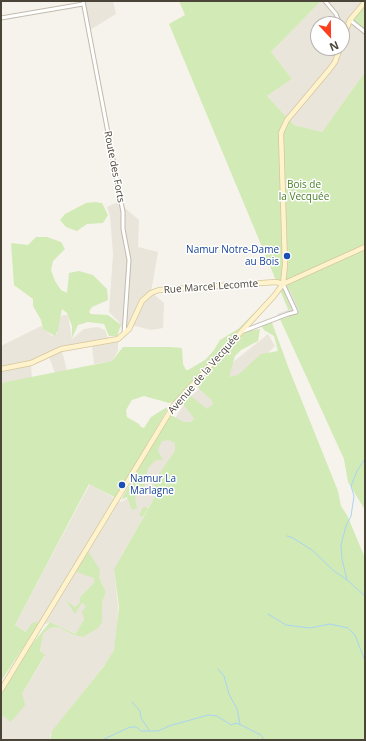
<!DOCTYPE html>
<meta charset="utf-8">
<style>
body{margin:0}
#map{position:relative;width:366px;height:741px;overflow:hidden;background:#f6f3ec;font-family:"Open Sans",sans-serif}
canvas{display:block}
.frame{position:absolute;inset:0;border:2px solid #4b4439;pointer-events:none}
.north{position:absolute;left:310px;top:16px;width:40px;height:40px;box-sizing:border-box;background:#fff;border:1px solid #b7b4b0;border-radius:50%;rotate:158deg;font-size:11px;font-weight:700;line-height:16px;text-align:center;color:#4b4439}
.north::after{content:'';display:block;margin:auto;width:14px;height:18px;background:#fc3f1d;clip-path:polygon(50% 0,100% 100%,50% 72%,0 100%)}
</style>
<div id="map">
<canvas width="366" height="741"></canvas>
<div class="frame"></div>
<div class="north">N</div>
</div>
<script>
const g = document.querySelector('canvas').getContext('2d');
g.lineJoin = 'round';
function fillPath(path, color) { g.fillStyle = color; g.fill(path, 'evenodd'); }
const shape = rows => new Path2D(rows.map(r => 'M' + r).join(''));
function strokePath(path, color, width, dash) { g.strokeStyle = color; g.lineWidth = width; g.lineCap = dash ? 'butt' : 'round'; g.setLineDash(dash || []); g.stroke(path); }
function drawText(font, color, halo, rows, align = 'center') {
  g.font = font + ' "Open Sans",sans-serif'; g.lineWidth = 3; g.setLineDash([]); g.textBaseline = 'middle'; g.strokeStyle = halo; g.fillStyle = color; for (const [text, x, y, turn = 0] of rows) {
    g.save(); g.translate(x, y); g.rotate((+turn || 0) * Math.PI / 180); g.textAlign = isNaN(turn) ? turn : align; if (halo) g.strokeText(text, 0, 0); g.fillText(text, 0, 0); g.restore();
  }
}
const residential = shape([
 [85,1,113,1,116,14,90,30],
 [321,1,365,1,365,9,362,6,365,32,365,72,322,132,294,125,267,96,292,79,271,52],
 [318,24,342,24,342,48,318,48],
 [118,202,139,220,138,247,158,252,151,292,164,303,163,328,151,330,135,326,122,329,119,322,109,312,113,254,110,216,107,207],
 [63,315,68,315,72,339,84,329,98,327,105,330,109,341,118,340,118,351,112,361,94,364,92,345,83,346,62,351,67,371,55,373,49,357,31,365,32,378,1,383,1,346,41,326,52,336,57,334,58,319],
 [268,334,275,346,220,398,155,496,114,569,118,607,117,633,114,650,109,659,50,735,50,740,1,740,1,715,12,722,22,694,45,656,40,651,43,634,50,628,58,627,74,635,83,637,102,622,102,603,106,592,99,577,94,578,94,584,80,597,80,602,75,607,65,601,75,613,82,603,86,606,84,618,77,634,50,622,27,632,15,625,90,484,121,502,142,491,146,463,188,398]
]);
const green = shape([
 [179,1,321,1,271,52,292,79,267,96,294,125,322,132,365,72,365,510,348,482,344,459,280,319,290,314,169,24,185,15],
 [362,6,365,9,365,32,350,20],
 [95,202,102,203,108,215,103,223,87,224,77,231,66,227,60,220,65,214,86,203],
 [36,237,47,237,61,242,65,249,53,261,51,270,55,281,61,290,67,293,69,273,79,271,93,275,107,289,108,300,92,307,89,312,91,314,108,315,121,325,117,336,109,336,104,324,88,322,78,325,72,338,72,326,67,313,62,309,58,330,55,336,43,329,41,320,33,306,33,299,14,285,11,243,28,245],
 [259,308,173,402,169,403,144,396,132,400,126,410,127,417,139,424,141,427,144,428,151,417,167,407,167,410,116,498,89,484,15,625,26,632,32,623,37,622,38,625,1,681,1,383,112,361,123,347,170,347,182,348,183,364,186,370,188,370,205,360,214,350,220,340,238,329],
 [271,320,289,369,338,491,341,506,347,515,365,558,365,740,50,740,52,731,104,666,114,650,119,607,114,569,148,509,142,517,139,515,144,506,148,509,155,496,154,481,175,451,175,443,168,440,162,441,159,447,158,451,163,460,156,460,148,468,144,488,135,498,137,508,132,510,127,497,121,500,169,414,184,422,192,422,194,418,181,402,187,393,207,409,213,404,212,400,198,388,198,381,242,335,247,331,260,329,258,341,241,350,235,356,229,377,238,375,261,354,278,351,274,336,264,330,261,325],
 [88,551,100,570,99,577,106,592,102,603,102,622,98,628,83,637,74,635,58,627,50,628,43,634,40,651,45,655,22,694,25,705,11,722,1,715,1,693,28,649,50,622,76,634,84,619,82,612,86,606,82,603,75,614,65,600,75,607,80,602,80,597,94,583,94,578,76,572]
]);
const parking = shape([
 [290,290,299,311,297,314,279,320,277,314,291,309,284,292]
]);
const stream = shape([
 [365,459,357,471,351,486,354,496,351,516,346,526,341,545,342,559,347,580,365,596],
 [287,536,293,538,312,550,334,571,347,580],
 [268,614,286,625,310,628,330,624,348,628,355,635,365,661],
 [218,669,224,676,229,694,237,709,240,724],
 [132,702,140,711,141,718,149,730],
 [102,740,130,727,136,727,141,731,158,731,169,726,208,715,217,716,231,725,236,723,243,726,261,735,264,740]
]);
const street = shape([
 [83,1,123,212,123,229,129,260,124,334],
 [325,1,336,14,340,24],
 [1,18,83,4],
 [350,20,365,32],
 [241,332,288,314,296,312,283,284]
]);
const secondary = shape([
 [342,40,350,20,365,2],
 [283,284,365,247],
 [1,369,31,363,61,349,118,339,129,329,142,301,151,293,159,290,276,282,283,284],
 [1,690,174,405,274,296,283,284,285,265,281,133,287,120,329,70,335,62,340,48]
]);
const markers = [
 [287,256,4,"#1a4fb4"],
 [122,485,4,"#1a4fb4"]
];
const streetNames = [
 ["Route des Forts",114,167,79],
 ["Rue Marcel Lecomte",211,287,-4],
 ["Avenue de la Vecquée",204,374,-49]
];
const parkNames = [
 ["Bois de",304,185],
 ["la Vecquée",304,197]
];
const transitNames = [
 ["Namur Notre-Dame",279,250],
 ["au Bois",279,262],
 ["Namur La",130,479,"left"],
 ["Marlagne",130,491,"left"]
];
fillPath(residential, '#eae5da');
fillPath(green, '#d2eab5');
fillPath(parking, '#e5e3e0');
strokePath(stream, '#a9d4f2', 1);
strokePath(street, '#c2bbae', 5);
strokePath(secondary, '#d6c79b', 6);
strokePath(street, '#fff', 3);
strokePath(secondary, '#fff3cd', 4.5);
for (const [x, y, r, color] of markers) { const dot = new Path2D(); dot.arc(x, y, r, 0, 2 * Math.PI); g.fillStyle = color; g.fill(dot); strokePath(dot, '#fff', 1.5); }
drawText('10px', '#4b4439', '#fff', streetNames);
drawText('10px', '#4a7f2a', '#fff', parkNames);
drawText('10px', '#164399', '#fff', transitNames, 'right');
</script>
